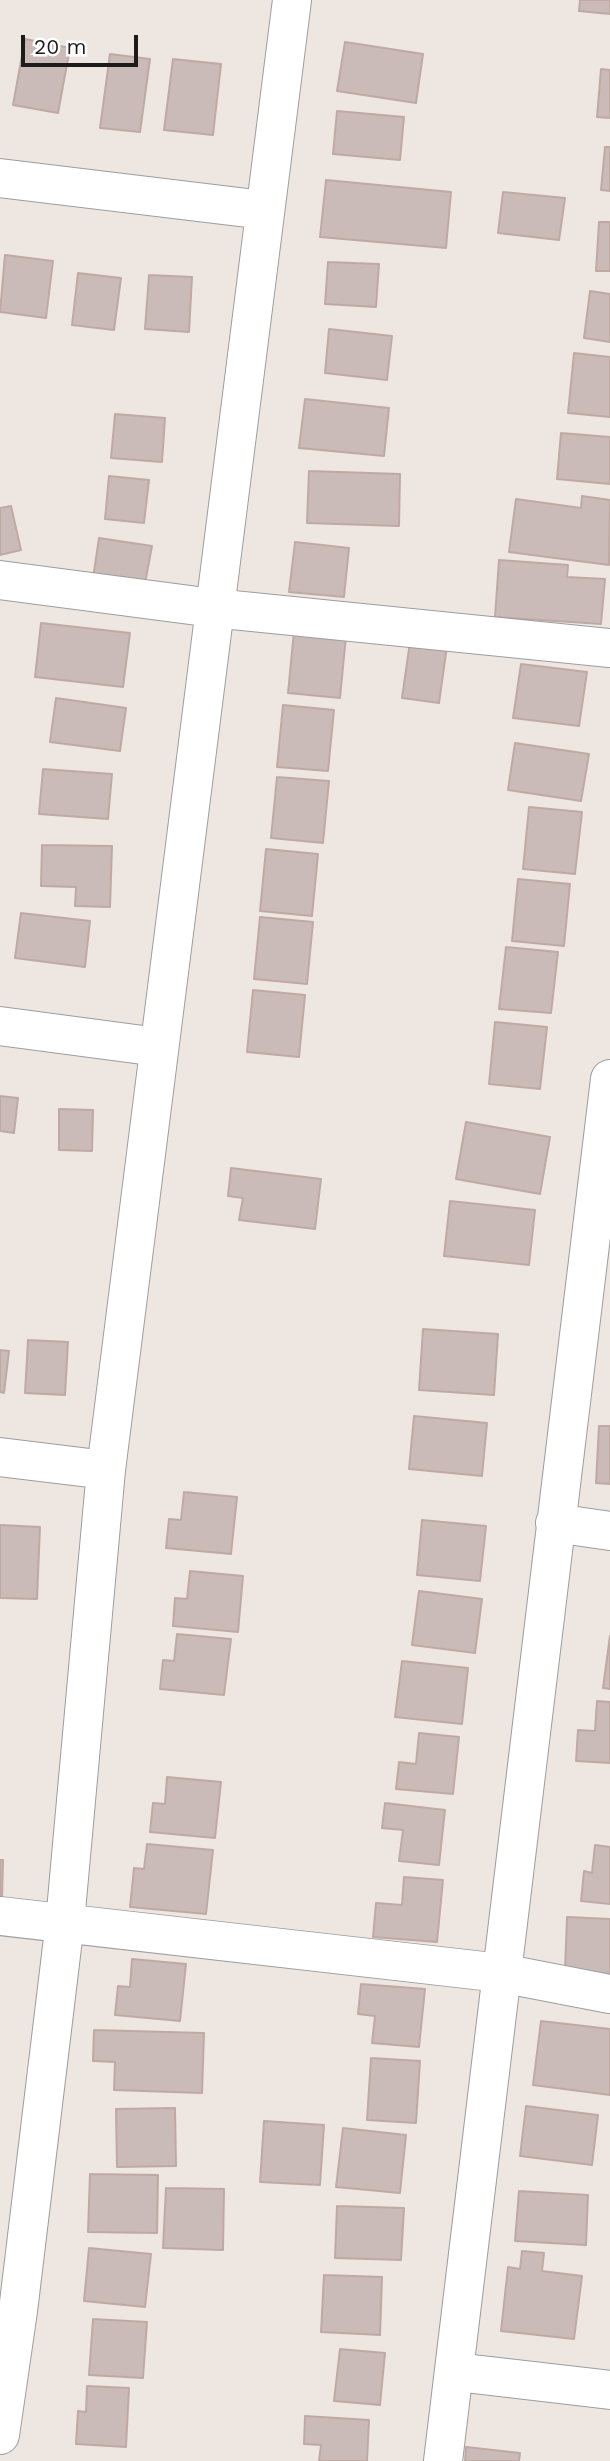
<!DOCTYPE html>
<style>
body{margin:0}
#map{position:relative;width:610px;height:2461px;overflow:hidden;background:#eee7e1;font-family:"Work Sans",sans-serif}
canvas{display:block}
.scale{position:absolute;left:21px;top:35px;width:117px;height:32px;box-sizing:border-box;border:4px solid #1c1c1c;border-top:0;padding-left:9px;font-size:21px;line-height:24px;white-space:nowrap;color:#1c1c1c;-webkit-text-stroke:5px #fff;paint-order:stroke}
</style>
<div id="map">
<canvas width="610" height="2461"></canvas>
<div class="scale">20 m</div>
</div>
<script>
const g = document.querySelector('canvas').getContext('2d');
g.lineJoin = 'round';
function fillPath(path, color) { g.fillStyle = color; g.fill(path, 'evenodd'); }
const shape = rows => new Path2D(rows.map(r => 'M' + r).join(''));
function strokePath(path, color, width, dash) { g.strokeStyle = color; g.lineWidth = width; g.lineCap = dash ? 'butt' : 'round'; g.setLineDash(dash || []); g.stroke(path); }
const building = shape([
 [580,0,610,0,610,14,579,11,580,0],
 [25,39,70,48,58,113,13,105,25,39],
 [345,42,423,54,416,103,337,91,345,42],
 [110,54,150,59,140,132,100,128,110,54],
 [173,59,221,64,213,135,164,130,173,59],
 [601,69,610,70,610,118,597,117,601,69],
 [337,111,404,117,400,160,333,154,337,111],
 [605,147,610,147,610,191,601,190,605,147],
 [326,180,451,192,446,248,320,237,326,180],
 [503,192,565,198,559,240,498,233,503,192],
 [599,222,610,222,610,271,596,271,599,222],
 [5,255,53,261,46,318,0,312,5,255],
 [328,262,379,264,376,307,325,304,328,262],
 [78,273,121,278,114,330,72,325,78,273],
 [149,275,192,277,189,332,145,329,149,275],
 [590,291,610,294,610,342,584,338,590,291],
 [329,329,392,336,387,380,325,373,329,329],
 [574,353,610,357,610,417,568,413,574,353],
 [305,399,389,408,384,456,299,448,305,399],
 [115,414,165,418,162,462,111,458,115,414],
 [561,433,610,437,610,484,557,479,561,433],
 [309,471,400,474,399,526,307,523,309,471],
 [109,476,149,480,144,523,105,519,109,476],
 [582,496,610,500,609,565,509,552,516,499,581,508,582,496],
 [11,506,21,550,0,555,0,508,11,506],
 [99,538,152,546,143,594,92,585,99,538],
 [295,542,349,548,344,597,289,592,295,542],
 [499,560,568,565,567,577,605,579,601,624,495,617,499,560],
 [41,623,130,633,123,687,35,677,41,623],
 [294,631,346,636,340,698,288,693,294,631],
 [410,642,447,646,439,703,402,698,410,642],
 [521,664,587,672,579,726,513,718,521,664],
 [56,698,126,708,120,751,50,742,56,698],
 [283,705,334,710,328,771,277,767,283,705],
 [515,743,589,754,581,801,508,790,515,743],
 [43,769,112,774,108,819,39,814,43,769],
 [277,777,329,781,323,843,271,838,277,777],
 [529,807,582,812,575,874,523,869,529,807],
 [42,845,112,846,110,907,75,906,76,887,41,886,42,845],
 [266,849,318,854,312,916,260,911,266,849],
 [518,879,570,884,564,946,512,941,518,879],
 [21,913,90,921,85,967,15,958,21,913],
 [260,917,313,922,307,984,254,979,260,917],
 [506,947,558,952,551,1013,499,1009,506,947],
 [253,990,305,995,299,1057,247,1052,253,990],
 [495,1022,547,1027,540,1089,489,1084,495,1022],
 [0,1096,18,1098,14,1133,0,1131,0,1096],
 [59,1109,93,1110,92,1151,59,1150,59,1109],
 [466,1122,550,1137,540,1194,456,1179,466,1122],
 [231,1168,321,1179,315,1229,239,1220,243,1198,228,1196,231,1168],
 [450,1201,535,1210,529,1265,444,1256,450,1201],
 [423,1329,498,1334,494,1395,419,1390,423,1329],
 [28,1340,68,1342,65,1395,25,1393,28,1340],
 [0,1350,9,1351,4,1393,0,1392,0,1350],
 [414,1416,487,1423,482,1476,409,1469,414,1416],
 [599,1426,610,1426,610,1484,596,1483,599,1426],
 [184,1492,237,1497,231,1554,166,1548,169,1519,181,1520,184,1492],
 [422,1520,486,1526,480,1581,417,1575,422,1520],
 [0,1525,40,1527,37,1599,0,1598,0,1525],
 [190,1571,243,1576,238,1632,173,1626,175,1598,187,1599,190,1571],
 [419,1591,482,1599,475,1653,412,1645,419,1591],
 [177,1634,231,1639,224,1695,160,1689,163,1660,174,1661,177,1634],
 [610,1636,610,1689,603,1688,610,1636],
 [402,1661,468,1668,462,1724,395,1717,402,1661],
 [597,1701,610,1702,610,1763,576,1761,578,1730,595,1731,597,1701],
 [419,1733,459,1737,453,1794,396,1789,399,1762,416,1764,419,1733],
 [167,1777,221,1782,215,1838,150,1832,153,1803,165,1804,167,1777],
 [385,1803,445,1810,439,1865,399,1861,403,1830,382,1828,385,1803],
 [147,1844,213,1850,206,1914,130,1907,134,1868,144,1869,147,1844],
 [595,1845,610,1847,610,1904,581,1901,584,1871,592,1873,595,1845],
 [0,1860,3,1860,2,1901,0,1901,0,1860],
 [404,1877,443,1880,437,1942,373,1937,376,1903,402,1905,404,1877],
 [567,1917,610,1919,610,1974,565,1971,567,1917],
 [132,1959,186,1964,180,2021,115,2015,118,1986,130,1987,132,1959],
 [361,1984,425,1989,419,2047,372,2043,375,2016,358,2014,361,1984],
 [541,2021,610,2029,610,2095,533,2085,541,2021],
 [94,2030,204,2033,202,2093,114,2090,115,2062,93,2061,94,2030],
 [371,2058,420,2061,416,2123,367,2120,371,2058],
 [526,2106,598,2115,592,2165,520,2156,526,2106],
 [175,2108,176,2166,117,2167,116,2109,175,2108],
 [264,2121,324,2125,320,2185,260,2182,264,2121],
 [343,2128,406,2135,400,2193,336,2187,343,2128],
 [90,2174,158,2175,157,2233,88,2232,90,2174],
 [166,2188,224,2189,223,2250,163,2248,166,2188],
 [519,2191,588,2195,586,2245,515,2241,519,2191],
 [337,2206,404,2208,401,2260,335,2258,337,2206],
 [89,2248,151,2254,145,2307,84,2301,89,2248],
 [522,2251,544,2253,542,2271,582,2276,574,2339,501,2331,508,2267,520,2269,522,2251],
 [324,2275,382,2277,380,2335,321,2332,324,2275],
 [93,2319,147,2322,143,2378,89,2375,93,2319],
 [340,2349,385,2353,380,2405,334,2401,340,2349],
 [87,2386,129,2388,126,2447,76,2444,78,2411,86,2412,87,2386],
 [305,2416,369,2420,367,2461,319,2461,321,2445,304,2444,305,2416],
 [466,2447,520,2453,519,2461,465,2461,466,2447]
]);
const minor = shape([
 [0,178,264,210],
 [0,580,213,608,610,648],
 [0,1026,158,1047],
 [0,1457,106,1470],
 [555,1523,610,1531],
 [0,1916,501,1973,610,1994],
 [456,2372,610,2390],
 [0,2435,18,2311,65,1922,106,1470,292,0],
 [443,2461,610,1079]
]);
fillPath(building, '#cabbb8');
strokePath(building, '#c0a9a3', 2);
strokePath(minor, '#9d9d9d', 40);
strokePath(minor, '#fff', 38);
</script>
